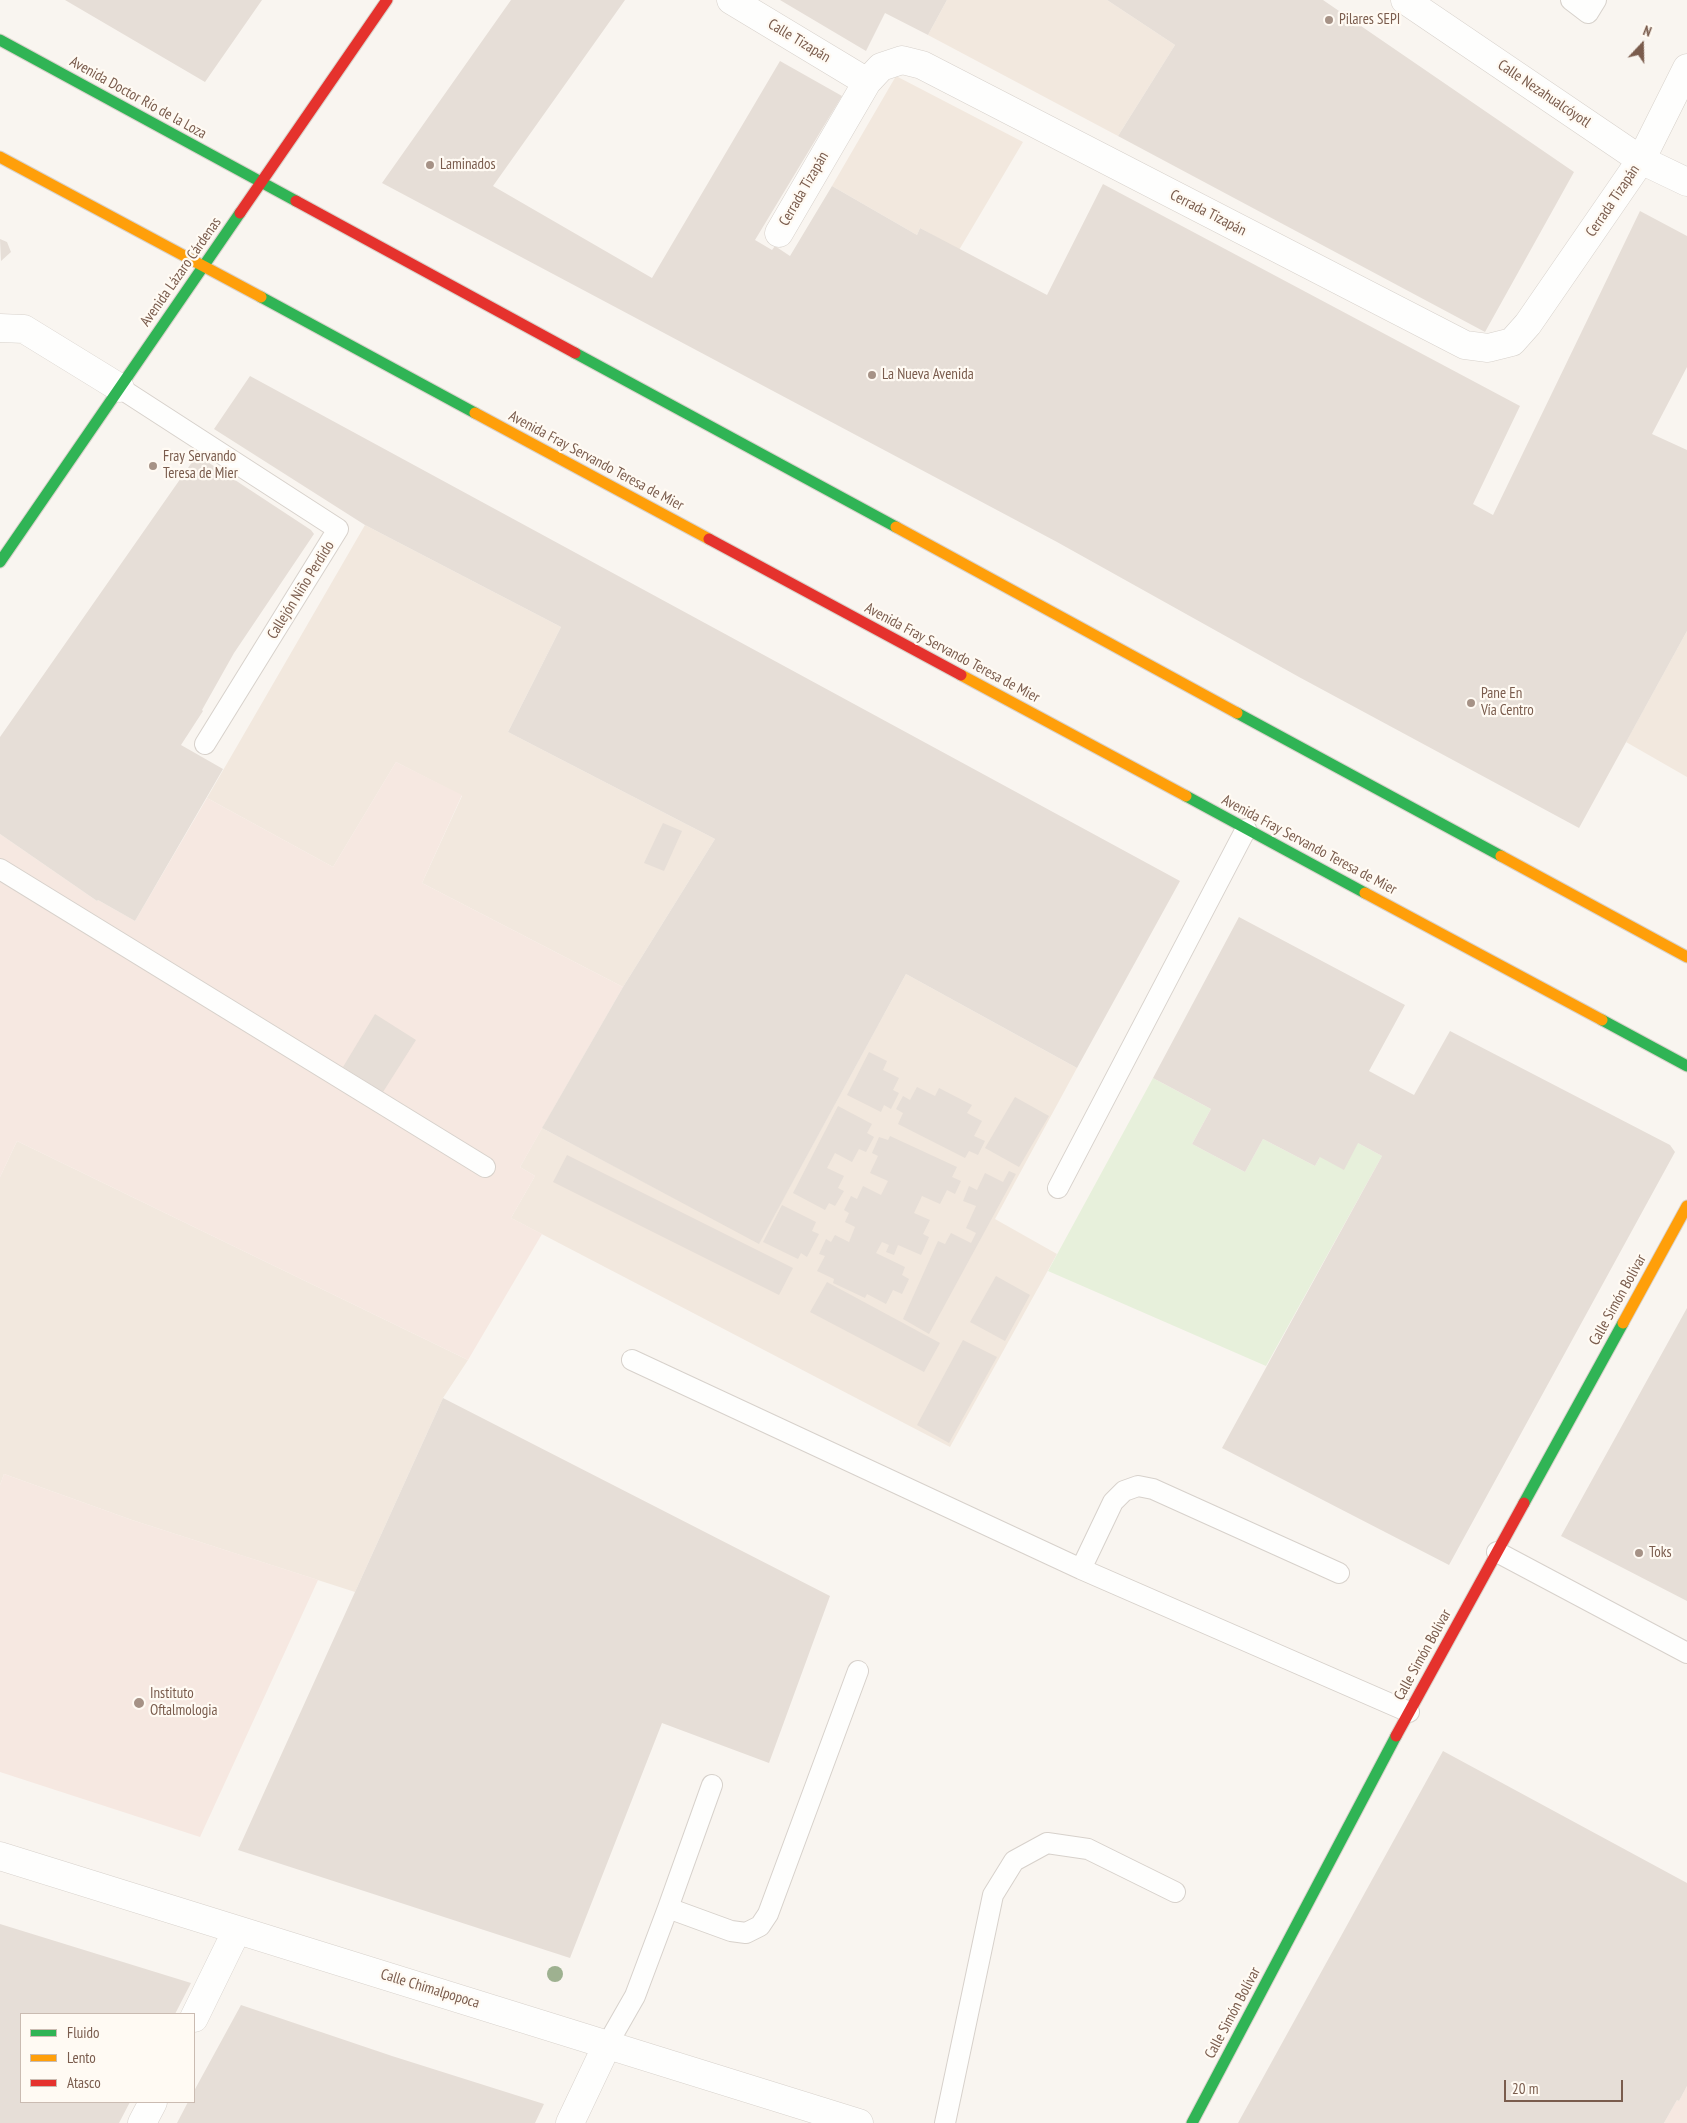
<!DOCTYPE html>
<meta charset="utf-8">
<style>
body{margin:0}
#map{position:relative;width:1687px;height:2123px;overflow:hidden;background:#f9f5f0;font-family:"PT Sans Narrow",sans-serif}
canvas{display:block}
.legend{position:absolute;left:20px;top:2013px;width:175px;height:90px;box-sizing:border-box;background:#fffaf3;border:1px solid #cabbb1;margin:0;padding:6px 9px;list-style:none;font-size:15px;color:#7a5c4d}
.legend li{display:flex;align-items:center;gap:10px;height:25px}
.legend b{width:25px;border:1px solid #cabbb1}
.north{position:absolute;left:1617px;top:20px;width:50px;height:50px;-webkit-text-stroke:4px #fffaf3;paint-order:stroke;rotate:21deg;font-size:14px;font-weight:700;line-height:20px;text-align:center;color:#7a5c4d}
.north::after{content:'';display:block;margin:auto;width:18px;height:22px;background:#7a5c4d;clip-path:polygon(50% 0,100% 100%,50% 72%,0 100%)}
.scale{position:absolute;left:1504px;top:2080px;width:119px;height:22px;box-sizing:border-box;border:2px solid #7a5c4d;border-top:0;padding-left:6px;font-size:15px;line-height:18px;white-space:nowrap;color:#7a5c4d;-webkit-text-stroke:4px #fffaf3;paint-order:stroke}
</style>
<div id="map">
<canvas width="1687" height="2123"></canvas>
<ul class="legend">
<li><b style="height:6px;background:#30b455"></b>Fluido</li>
<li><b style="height:6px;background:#ff9f0a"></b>Lento</li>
<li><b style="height:6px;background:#e5322d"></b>Atasco</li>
</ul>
<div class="north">N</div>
<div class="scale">20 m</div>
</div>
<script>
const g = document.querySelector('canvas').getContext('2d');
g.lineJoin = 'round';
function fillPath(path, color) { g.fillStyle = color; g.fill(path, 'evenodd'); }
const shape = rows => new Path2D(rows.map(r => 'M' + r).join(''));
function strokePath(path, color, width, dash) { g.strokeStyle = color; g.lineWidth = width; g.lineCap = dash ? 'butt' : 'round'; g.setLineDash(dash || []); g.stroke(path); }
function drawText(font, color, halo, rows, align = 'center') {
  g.font = font + ' "PT Sans Narrow",sans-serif'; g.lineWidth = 4.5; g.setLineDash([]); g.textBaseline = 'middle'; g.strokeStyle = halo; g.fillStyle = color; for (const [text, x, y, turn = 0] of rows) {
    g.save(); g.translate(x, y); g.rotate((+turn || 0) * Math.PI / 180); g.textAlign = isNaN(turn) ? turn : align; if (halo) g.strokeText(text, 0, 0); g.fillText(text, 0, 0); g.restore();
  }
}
const residential = shape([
 [947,0,1107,0,1175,45,1118,136,928,35],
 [896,76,1023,142,959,250,920,228,917,235,832,186],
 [365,525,561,627,508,732,715,839,623,987,422,883,462,796,396,762,333,867,207,798],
 [1687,631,1687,777,1626,742],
 [906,974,1077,1068,995,1219,1057,1254,950,1447,511,1218,535,1176,520,1167,542,1128,759,1243],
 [17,1141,468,1360,443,1398,355,1592,132,1520,4,1474,0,1485,0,1177]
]);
const commercial = shape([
 [396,762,462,795,422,883,623,987,520,1167,535,1176,511,1218,542,1234,468,1360,17,1141,0,1177,0,834,97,901,98,900,135,921,207,798,333,867],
 [4,1474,132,1520,318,1580,200,1837,0,1772,0,1485],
 [1687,2086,1687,2123,1664,2123,1677,2100,1679,2101]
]);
const green = shape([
 [1153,1078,1211,1109,1192,1144,1245,1172,1263,1139,1315,1166,1320,1157,1358,1143,1382,1156,1266,1366,1048,1271]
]);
const building = shape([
 [65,0,262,0,205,82],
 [511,0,625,0,493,186,652,278,780,61,842,96,755,240,772,250,775,246,790,256,832,186,917,235,920,228,1047,295,1103,184,1520,406,1473,504,1493,515,1640,211,1687,236,1687,367,1652,434,1687,450,1687,631,1579,828,1299,677,1057,542,382,183],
 [780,0,947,0,928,35,885,13,866,51],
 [1107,0,1323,0,1574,172,1485,332,1118,136,1175,45],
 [0,239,7,242,11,252,1,261],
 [250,376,1180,881,1077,1068,906,974,759,1244,542,1128,623,987,715,839,508,732,561,627,365,525,214,429],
 [197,455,311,530,314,534,234,653,202,710,203,711,181,745,223,769,135,921,98,900,97,901,0,834,0,737],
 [663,823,682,831,664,871,644,863],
 [1239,917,1405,1005,1369,1071,1414,1095,1450,1031,1670,1145,1675,1152,1449,1565,1222,1448,1382,1156,1358,1143,1344,1170,1320,1157,1315,1166,1263,1139,1245,1172,1192,1144,1211,1109,1153,1078],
 [375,1014,416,1040,383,1092,343,1067],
 [869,1052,887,1061,883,1070,899,1078,893,1090,899,1093,891,1109,884,1105,881,1112,847,1095],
 [917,1087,935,1096,939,1088,972,1105,967,1113,982,1121,974,1136,985,1141,978,1155,969,1151,965,1158,898,1124,903,1113,896,1109,903,1096,910,1100],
 [1015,1097,1049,1116,1019,1167,985,1148],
 [838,1106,872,1124,867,1133,874,1137,866,1152,859,1149,852,1162,835,1153,827,1168,844,1176,838,1188,844,1191,835,1206,829,1203,825,1210,793,1193],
 [890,1136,957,1167,952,1177,961,1181,955,1194,947,1190,940,1204,922,1196,914,1213,930,1220,923,1234,929,1237,921,1255,898,1245,894,1255,886,1252,889,1245,882,1242,876,1253,905,1267,902,1275,909,1279,902,1294,893,1290,886,1304,867,1294,865,1298,833,1283,834,1279,817,1271,825,1256,819,1254,826,1239,831,1242,835,1235,849,1242,855,1227,845,1222,849,1213,844,1210,851,1196,857,1199,863,1186,881,1195,888,1181,870,1173,878,1156,872,1153,879,1137,888,1140],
 [567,1155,793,1268,779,1295,553,1182],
 [1009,1171,1016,1174,929,1334,903,1319,938,1241,945,1244,951,1233,971,1243,976,1233,966,1228,976,1206,963,1201,969,1186,977,1190,985,1173,1003,1182],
 [782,1205,816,1222,812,1231,819,1234,807,1257,801,1253,798,1259,763,1242],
 [996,1276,1030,1295,1005,1341,970,1322],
 [827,1282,940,1343,924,1372,810,1312],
 [1687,1308,1687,1601,1561,1536],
 [963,1340,997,1357,949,1443,917,1425],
 [443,1398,830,1596,769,1763,662,1723,570,1958,238,1850],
 [1443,1751,1687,1883,1687,2086,1679,2101,1677,2100,1664,2123,1238,2123],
 [0,1924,191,1983,175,2014,21,2014,21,2102,130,2102,119,2123,0,2123],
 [241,2005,392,2056,544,2104,535,2123,177,2123,188,2102,194,2102,194,2091]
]);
const lane = shape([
 [1571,0,1588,13,1596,0],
 [120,388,338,529,205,744],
 [0,869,485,1167],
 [1058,1188,1246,829],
 [632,1360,1081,1569,1409,1712],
 [1497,1552,1687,1653],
 [1081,1569,1113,1502,1124,1491,1138,1486,1153,1489,1339,1573],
 [668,1908,731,1931,746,1933,760,1926,768,1914,858,1671],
 [607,2045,635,1996,668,1908,712,1785],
 [945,2123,993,1895,1014,1861,1047,1843,1088,1849,1175,1892]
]);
const street = shape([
 [731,0,867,82],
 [1405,0,1641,160,1687,182],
 [779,233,867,82,881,67,902,60,922,65,1465,345,1488,348,1512,342,1528,324,1641,160,1687,68],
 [0,328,24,329,120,388],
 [0,1856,859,2123],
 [194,2018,237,1930],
 [142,2123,153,2102],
 [570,2123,607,2045]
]);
const fast = shape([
 [0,40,296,201],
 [261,297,475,413],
 [575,353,896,527],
 [0,562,240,213],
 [1237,713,1501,856],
 [1186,796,1365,893],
 [1602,1020,1687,1066],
 [1524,1503,1623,1323],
 [1192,2123,1396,1736]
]);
const slow = shape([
 [0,157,261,297],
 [475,413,709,539],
 [896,527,1237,713],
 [961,675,1186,796],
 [1501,856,1687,957],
 [1365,893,1602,1020],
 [1623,1323,1687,1206]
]);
const jam = shape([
 [296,201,575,353],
 [240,213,387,0],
 [709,539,961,675],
 [1396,1736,1524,1503]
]);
const trees = [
 [555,1974]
];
const markers = [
 [1329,20,5,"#a69286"],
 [430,165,5,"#a69286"],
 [872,375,5,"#a69286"],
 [153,466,5,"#a69286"],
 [1471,703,5,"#a69286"],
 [1639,1553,5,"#a69286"],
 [139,1703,6,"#a69286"]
];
const poiNames = [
 ["Pilares SEPI",1339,20],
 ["Laminados",440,165],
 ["La Nueva Avenida",882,375],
 ["Fray Servando",163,457],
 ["Teresa de Mier",163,474],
 ["Pane En",1481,694],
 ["Vía Centro",1481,711],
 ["Toks",1649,1553],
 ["Instituto",150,1694],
 ["Oftalmologia",150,1711]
];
const streetNames = [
 ["Calle Tizapán",799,41,31],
 ["Calle Nezahualcóyotl",1544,94,34],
 ["Avenida Doctor Río de la Loza",138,98,29],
 ["Cerrada Tizapán",804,189,-60],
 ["Cerrada Tizapán",1613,201,-56],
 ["Cerrada Tizapán",1208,213,27],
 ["Avenida Lázaro Cárdenas",181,272,-55],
 ["Avenida Fray Servando Teresa de Mier",596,461,28],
 ["Callejón Niño Perdido",301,590,-58],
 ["Avenida Fray Servando Teresa de Mier",952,653,28],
 ["Avenida Fray Servando Teresa de Mier",1309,845,28],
 ["Calle Simón Bolívar",1618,1300,-61],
 ["Calle Simón Bolívar",1423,1655,-61],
 ["Calle Chimalpopoca",430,1989,17],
 ["Calle Simón Bolívar",1233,2013,-62]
];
fillPath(residential, '#f2e8de');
fillPath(commercial, '#f6e8e1');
fillPath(green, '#e7f0db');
fillPath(building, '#e6ded7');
strokePath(lane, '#d7d1cb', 22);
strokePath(street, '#d7d1cb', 29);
strokePath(fast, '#d9d2cb', 13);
strokePath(slow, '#d9d2cb', 13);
strokePath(jam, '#d9d2cb', 13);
strokePath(lane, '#fefefd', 20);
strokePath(street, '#fefefd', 28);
strokePath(fast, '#30b455', 11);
strokePath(slow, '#ff9f0a', 11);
strokePath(jam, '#e5322d', 11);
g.fillStyle = '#9eb190';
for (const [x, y] of trees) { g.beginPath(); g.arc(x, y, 8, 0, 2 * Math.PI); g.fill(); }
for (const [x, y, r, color] of markers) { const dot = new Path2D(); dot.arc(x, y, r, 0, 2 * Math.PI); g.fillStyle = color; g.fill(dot); strokePath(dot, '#fffaf3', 2); }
drawText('15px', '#7a5c4d', '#fffaf3', poiNames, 'left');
drawText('15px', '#7a5c4d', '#fffaf3', streetNames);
</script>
